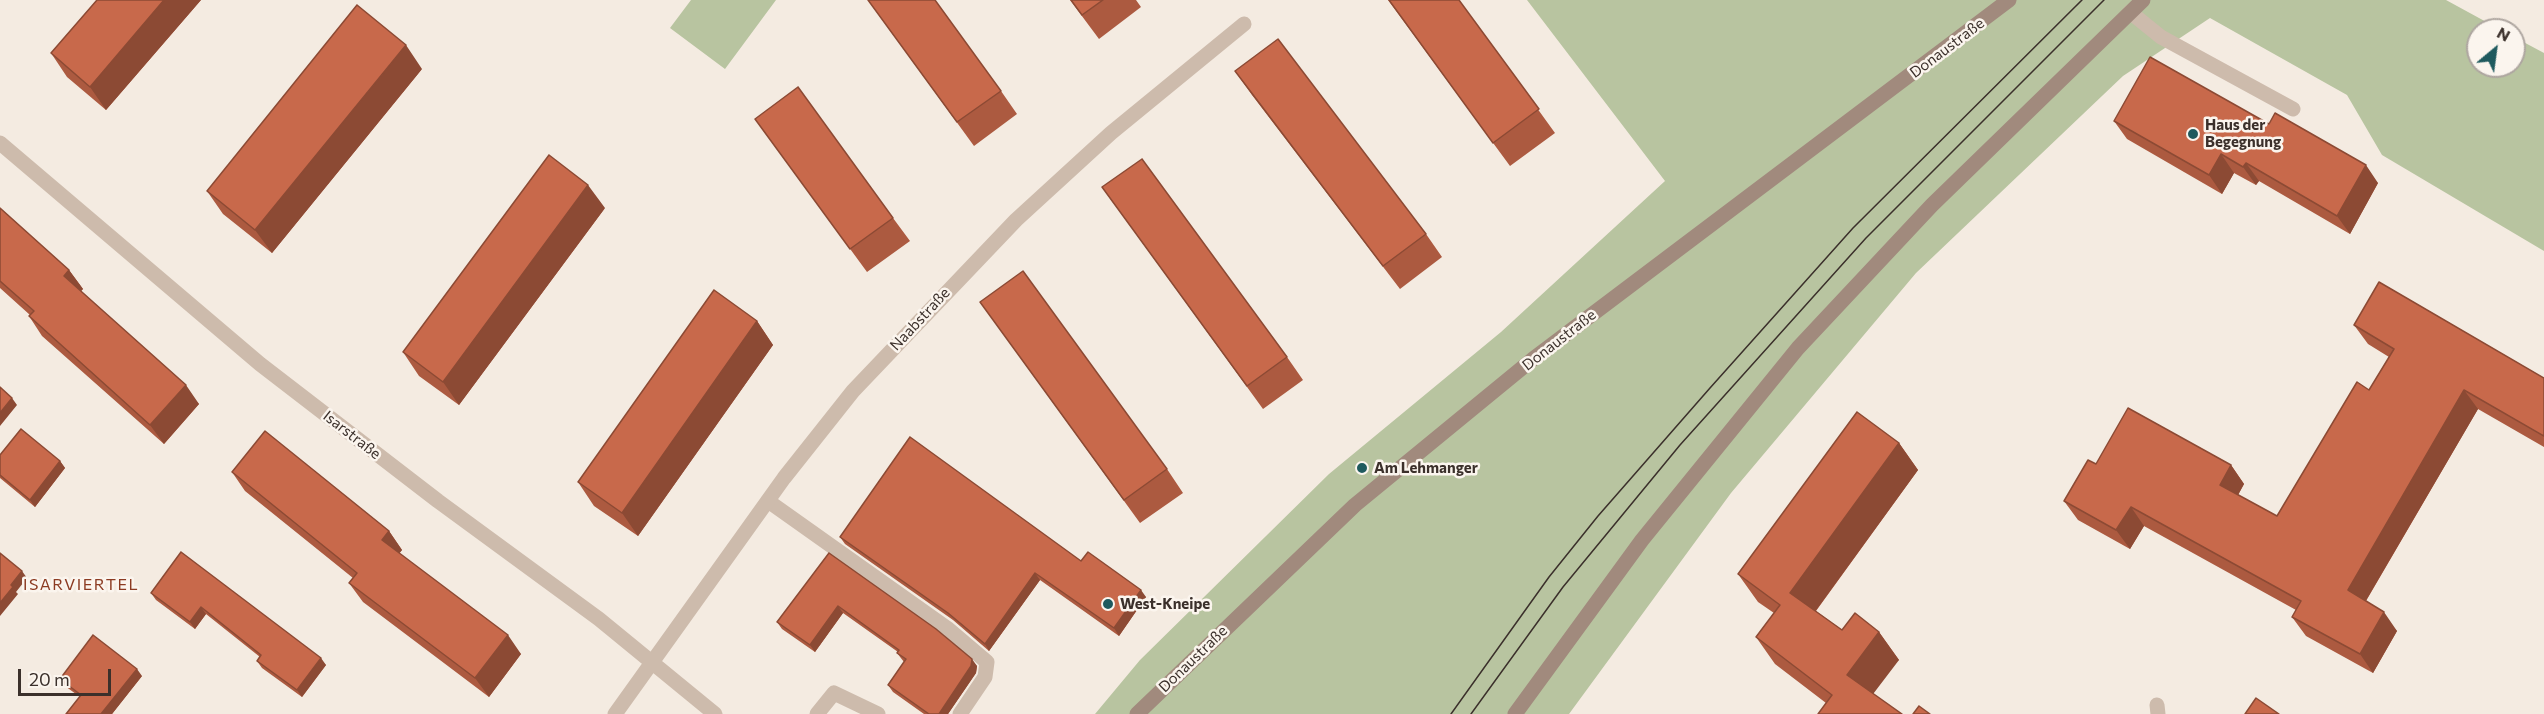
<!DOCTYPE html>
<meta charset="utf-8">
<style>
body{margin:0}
#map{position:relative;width:2544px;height:714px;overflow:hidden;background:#f4ebe1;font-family:Commissioner,sans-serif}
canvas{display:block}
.north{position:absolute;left:2466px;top:18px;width:60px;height:60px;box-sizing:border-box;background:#fbf5ee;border:2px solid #aea6a0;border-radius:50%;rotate:29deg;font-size:16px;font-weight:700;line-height:24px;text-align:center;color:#3b302b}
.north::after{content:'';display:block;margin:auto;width:21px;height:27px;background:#1f5a5e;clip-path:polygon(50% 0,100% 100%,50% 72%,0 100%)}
.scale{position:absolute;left:18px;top:669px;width:93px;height:27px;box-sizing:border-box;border:3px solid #3b302b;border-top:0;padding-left:8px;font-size:18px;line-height:21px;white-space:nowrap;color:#3b302b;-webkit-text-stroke:4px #fbf5ee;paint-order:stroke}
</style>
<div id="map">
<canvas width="2544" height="714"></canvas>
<div class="north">N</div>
<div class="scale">20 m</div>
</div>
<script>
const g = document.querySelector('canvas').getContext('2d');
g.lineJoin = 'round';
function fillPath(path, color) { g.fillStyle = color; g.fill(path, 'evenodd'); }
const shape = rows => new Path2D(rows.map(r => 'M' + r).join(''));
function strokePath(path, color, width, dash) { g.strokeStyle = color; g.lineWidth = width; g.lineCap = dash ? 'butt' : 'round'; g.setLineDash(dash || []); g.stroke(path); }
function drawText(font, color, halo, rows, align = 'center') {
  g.font = font + ' Commissioner,sans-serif'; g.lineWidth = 5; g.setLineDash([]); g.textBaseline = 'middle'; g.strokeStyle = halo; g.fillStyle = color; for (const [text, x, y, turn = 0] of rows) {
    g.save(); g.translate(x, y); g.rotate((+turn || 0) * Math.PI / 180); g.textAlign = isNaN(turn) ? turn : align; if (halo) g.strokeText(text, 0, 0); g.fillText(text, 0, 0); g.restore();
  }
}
const green = shape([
 [691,0,776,0,725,69,670,28],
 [1527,0,2446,0,2501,30,2478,30,2478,66,2514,66,2514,37,2544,53,2544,251,2382,155,2347,95,2210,18,2123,76,1916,273,1731,493,1569,714,1095,714,1140,660,1329,474,1501,332,1665,181]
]);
const lane = shape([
 [2130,12,2161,37,2293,109],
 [768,501,947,628,987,662,985,677,960,714],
 [817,714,834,693,878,714]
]);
const street = shape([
 [0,143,260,364,438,501,599,619,715,714],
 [2157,705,2158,714],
 [615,714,784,478,853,391,1016,220,1111,133,1244,24]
]);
const secondary = shape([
 [1137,714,1355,505,1533,359,2009,0],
 [1515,714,1642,540,1798,348,1932,205,2143,0]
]);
const tram = shape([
 [1451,714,1549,577,1598,516,1710,388,1853,228,2082,0],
 [1471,714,1563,587,1680,445,1866,238,2104,0]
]);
const wall = shape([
 [97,0,201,0,106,110,67,77,51,53],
 [868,0,1001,91,1017,114,974,146],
 [1070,0,1136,0,1141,7,1099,39],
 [1388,0,1459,0,1555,133,1510,166],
 [422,69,272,253,223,214,207,191],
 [1235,71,1426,234,1442,257,1400,289,1252,95],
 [755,119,893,218,910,241,867,272],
 [2114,121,2269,124,2378,183,2350,234,2259,181,2256,185,2234,173,2222,194,2127,139],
 [1102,187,1287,357,1303,380,1263,409],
 [0,208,69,270,83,289,81,291,199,404,164,444,42,336,29,316,30,315,0,288],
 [605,208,459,405,419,376,403,352],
 [980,302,1167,469,1183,493,1140,523],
 [757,321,773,345,638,536,594,506,578,482],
 [2354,325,2544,378,2544,447,2478,409,2366,601,2397,631,2373,673,2306,636,2292,617,2296,610,2144,526,2130,549,2078,520,2064,501,2096,464,2231,465,2244,484,2238,495,2277,516,2369,390,2389,357,2368,344],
 [1899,443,1918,470,1816,611,1842,630,1879,632,1899,660,1826,703,1775,664,1756,637,1774,613,1758,602,1738,574],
 [0,455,60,461,65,468,35,507,0,478],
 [232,472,389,531,402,550,399,553,521,654,489,697,363,602,349,583,353,578,245,491],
 [840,537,1081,561,1146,597,1119,636,1040,580,989,651,953,620,845,544],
 [181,552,326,665,302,697,262,668,257,661,260,657,206,614,195,629,156,600,151,593],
 [829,553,977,666,976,673,948,714,924,714,893,692,888,685,904,662,897,653,898,652,843,613,815,652,782,629,777,622],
 [142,676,112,714,66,714,80,697,65,686,60,679]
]);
const shadedWall = shape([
 [164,0,201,0,106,110,90,87],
 [406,45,422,69,272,253,255,230],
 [2221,154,2234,173,2222,194,2209,175],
 [2246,163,2259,181,2256,185,2243,167],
 [2366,165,2378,183,2350,234,2337,216],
 [588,185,605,208,459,405,443,382],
 [69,270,83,289,77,295,64,276],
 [757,321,773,345,638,536,622,513],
 [186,385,199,404,164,444,150,425],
 [2464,390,2478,409,2361,609,2348,590],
 [12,398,17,405,0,426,0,413],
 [1899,443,1918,470,1809,620,1790,593],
 [60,461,65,468,35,507,30,500],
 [2231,465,2244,484,2233,504,2220,485],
 [2131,507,2144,526,2130,549,2116,530],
 [389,531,402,550,395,559,382,540],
 [22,571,27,578,16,592,18,594,0,616,0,603,11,585],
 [1035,573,1040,580,989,651,985,644],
 [1141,590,1146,597,1119,636,1114,628],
 [838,606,843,613,815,652,810,645],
 [201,607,206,614,195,629,190,622],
 [2384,612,2397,631,2373,673,2360,654],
 [1879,632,1899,660,1867,702,1847,675],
 [508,635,521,654,489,697,475,678],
 [321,658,326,665,302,697,297,690],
 [972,659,977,666,976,673,948,714,939,714],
 [137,669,142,676,112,714,101,714]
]);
const building = shape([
 [97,0,164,0,90,87,51,53,97,0],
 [868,0,935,0,1001,91,957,122,868,0],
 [1071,0,1103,0,1082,15,1071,0],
 [1389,0,1459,0,1539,109,1493,143,1389,0],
 [357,5,406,45,255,230,207,191,357,5],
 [1278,39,1426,234,1383,266,1235,71,1278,39],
 [2150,57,2269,124,2275,113,2366,165,2337,216,2246,163,2243,167,2221,154,2209,175,2114,121,2150,57],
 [798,87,893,218,850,249,755,119,798,87],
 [549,155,588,185,443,382,403,352,549,155],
 [1142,159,1287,357,1247,386,1102,187,1142,159],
 [0,208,69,270,64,276,186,385,150,425,29,316,34,311,0,281,0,208],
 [1023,271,1167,469,1124,500,980,302,1023,271],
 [2379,282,2544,378,2544,436,2464,390,2348,590,2384,612,2360,654,2292,617,2301,601,2131,507,2116,530,2064,501,2088,460,2096,464,2128,408,2231,465,2220,485,2277,516,2357,382,2369,390,2394,349,2354,325,2379,282],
 [714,290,757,321,622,513,578,482,714,290],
 [0,387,12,398,0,413,0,387],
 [1857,412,1899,443,1790,593,1842,630,1855,613,1879,632,1847,675,1902,714,1818,714,1832,695,1756,637,1780,605,1738,574,1857,412],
 [21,429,60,461,30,500,0,475,0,455,21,429],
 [265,431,389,531,382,540,508,635,475,678,349,583,357,573,232,472,265,431],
 [910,437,1081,561,1088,552,1141,590,1114,628,1035,573,985,644,948,613,840,537,910,437],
 [181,552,321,658,297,690,257,661,261,655,201,607,190,622,151,593,181,552],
 [0,553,22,571,11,585,13,587,0,603,0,553],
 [829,553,936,629,972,659,971,666,939,714,929,714,888,685,906,659,897,653,899,650,838,606,810,645,777,622,829,553],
 [93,635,137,669,101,714,66,714,81,695,60,679,93,635],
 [2256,698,2279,714,2245,714,2256,698],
 [1919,706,1930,714,1913,714,1919,706]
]);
const markers = [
 [2193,134,6,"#1f5a5e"],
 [1362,468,6,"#1f5a5e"],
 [1108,604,6,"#1f5a5e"]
];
const streetNames = [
 ["Donaustraße",1947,48,-37],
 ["Naabstraße",920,319,-47],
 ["Donaustraße",1559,340,-38],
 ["Isarstraße",352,435,38],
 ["Donaustraße",1193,659,-44]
];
const poiNames = [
 ["Haus der",2205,125],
 ["Begegnung",2205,142],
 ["Am Lehmanger",1374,468],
 ["West-Kneipe",1120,604]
];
const neighbourhoodNames = [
 ["ISARVIERTEL",81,585]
];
fillPath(green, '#b8c4a0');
strokePath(lane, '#cdbbac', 15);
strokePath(street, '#cdbbac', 15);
strokePath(secondary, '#a18a7d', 15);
strokePath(tram, '#3b302b', 1.5);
fillPath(wall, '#ac5a40');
fillPath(shadedWall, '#8c4a34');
fillPath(building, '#c8694b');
strokePath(building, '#8c4a34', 1.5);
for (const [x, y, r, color] of markers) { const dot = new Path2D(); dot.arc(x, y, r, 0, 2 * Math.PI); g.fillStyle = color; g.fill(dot); strokePath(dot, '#fbf5ee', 2); }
drawText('15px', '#3b302b', '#fbf5ee', streetNames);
drawText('bold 15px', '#3b302b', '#fbf5ee', poiNames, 'left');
g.letterSpacing = '1.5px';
drawText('16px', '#8c3b22', '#fbf5ee', neighbourhoodNames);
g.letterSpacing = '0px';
</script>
